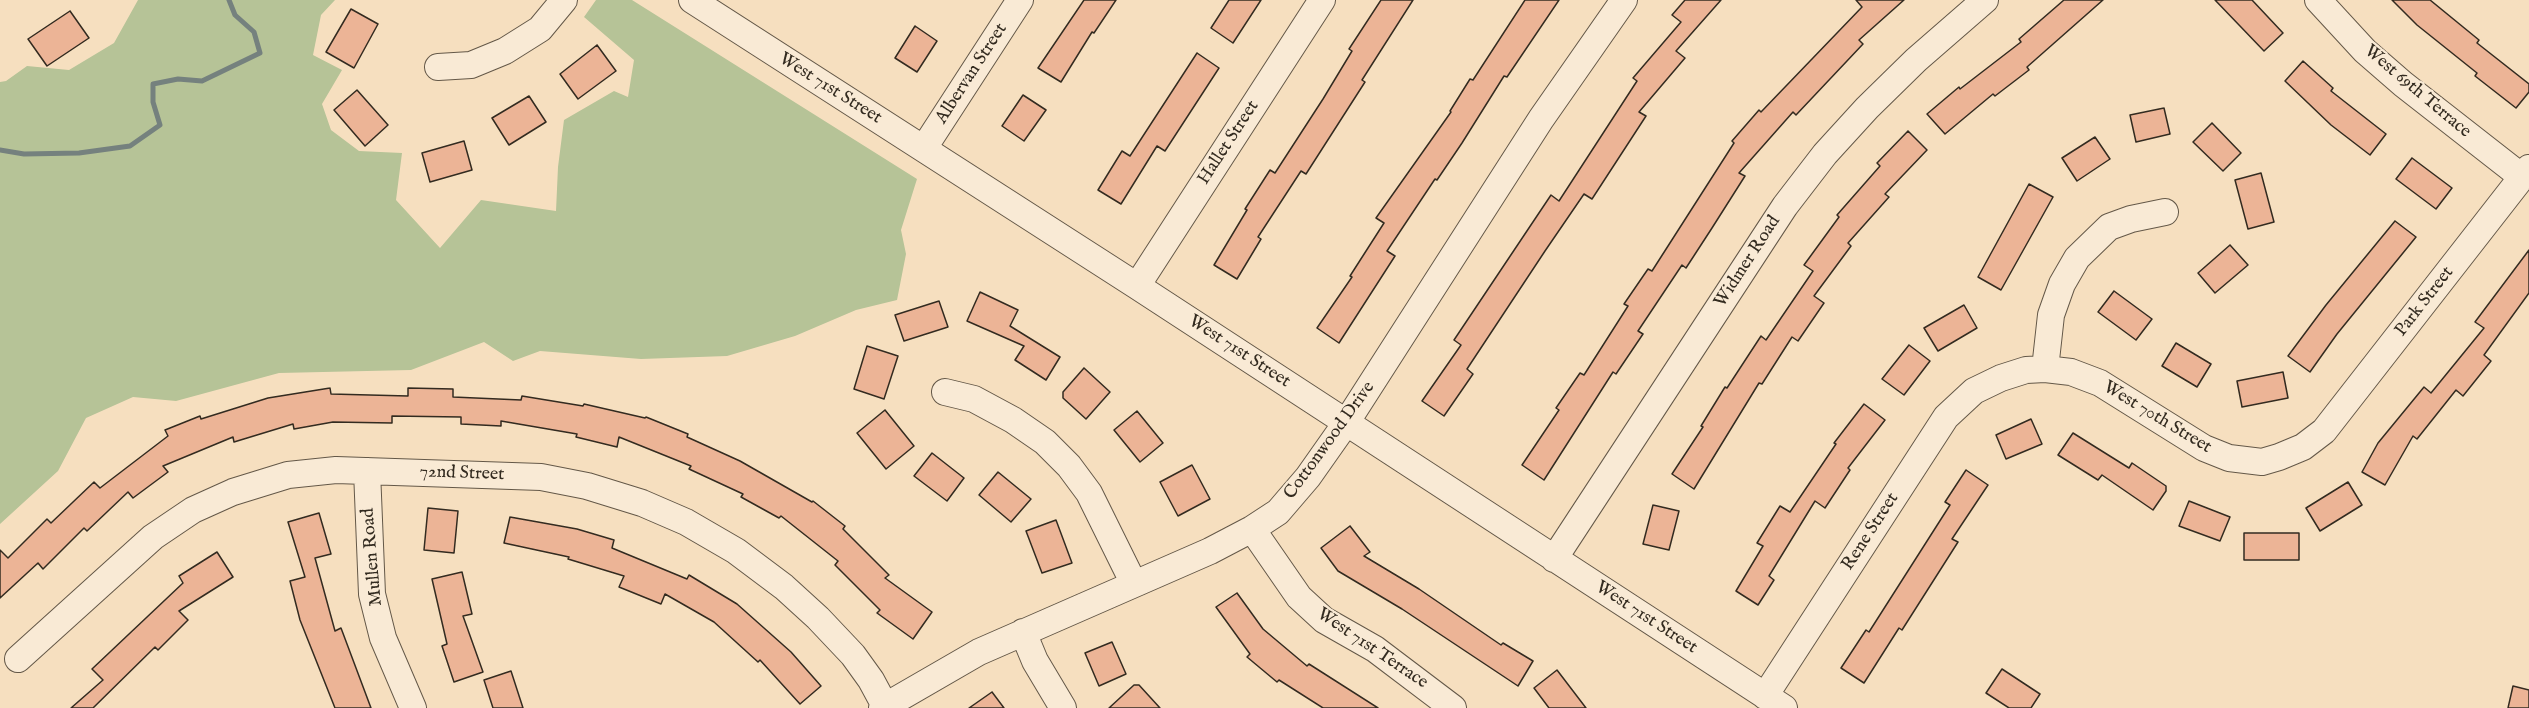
<!DOCTYPE html>
<style>
body{margin:0}
canvas{display:block;background:#f6dfbf}
</style>
<canvas width="2529" height="708"></canvas>
<script>
const g = document.querySelector('canvas').getContext('2d');
g.lineJoin = 'round';
function fillPath(path, color) { g.fillStyle = color; g.fill(path, 'evenodd'); }
const shape = rows => new Path2D(rows.map(r => 'M' + r).join(''));
function strokePath(path, color, width, dash) { g.strokeStyle = color; g.lineWidth = width; g.lineCap = dash ? 'butt' : 'round'; g.setLineDash(dash || []); g.stroke(path); }
function drawText(font, color, halo, rows, align = 'center') {
  g.font = font + ' "IM FELL English",serif'; g.lineWidth = 4.5; g.setLineDash([]); g.textBaseline = 'middle'; g.strokeStyle = halo; g.fillStyle = color; for (const [text, x, y, turn = 0] of rows) {
    g.save(); g.translate(x, y); g.rotate((+turn || 0) * Math.PI / 180); g.textAlign = isNaN(turn) ? turn : align; if (halo) g.strokeText(text, 0, 0); g.fillText(text, 0, 0); g.restore();
  }
}
const green = shape([
 [138,0,335,0,321,15,313,55,342,70,322,104,331,130,359,151,402,153,396,200,440,248,481,200,556,211,558,167,564,120,614,91,628,97,634,60,584,17,596,0,632,0,917,179,901,230,906,254,897,300,856,310,795,336,727,356,641,359,540,351,513,361,484,342,411,370,279,373,176,401,133,397,86,418,58,471,0,524,0,82,6,81,27,66,69,70,114,43]
]);
const stream = shape([
 [0,150,24,154,79,153,130,146,160,125,153,102,153,84,178,79,202,81,260,53,254,32,235,15,229,0]
]);
const building = shape([
 [1084,0,1116,0,1094,33,1092,32,1061,82,1038,68,1084,0],
 [1229,0,1261,0,1233,43,1211,28,1229,0],
 [1381,0,1413,0,1362,80,1365,82,1306,174,1301,171,1258,237,1261,239,1237,279,1214,265,1247,210,1245,209,1270,170,1275,173,1323,99,1352,51,1349,49,1381,0],
 [1525,0,1559,0,1507,77,1504,76,1462,143,1437,180,1435,179,1387,251,1395,256,1339,343,1317,328,1352,277,1350,276,1384,223,1376,218,1451,112,1450,111,1470,79,1473,80,1525,0],
 [1685,0,1721,0,1676,51,1685,58,1639,112,1646,116,1592,199,1584,194,1545,251,1467,369,1473,374,1444,416,1422,401,1461,345,1454,340,1551,195,1559,201,1637,81,1633,78,1681,22,1672,15,1685,0],
 [1856,0,1904,0,1859,40,1863,44,1796,115,1793,112,1739,173,1745,176,1712,228,1686,268,1682,265,1638,331,1643,334,1616,374,1613,372,1544,480,1522,465,1559,410,1556,408,1580,373,1584,375,1628,306,1624,304,1648,269,1652,271,1734,143,1732,141,1759,110,1761,112,1862,7,1856,0],
 [2064,0,2103,0,2027,67,2029,70,1995,96,1993,94,1945,134,1927,114,1959,87,1960,89,2021,42,2019,39,2064,0],
 [2215,0,2252,0,2283,33,2264,51,2215,0],
 [2392,0,2430,0,2479,40,2477,43,2529,84,2529,92,2516,108,2475,76,2477,73,2417,25,2392,0],
 [351,9,378,24,354,68,326,52,351,9],
 [70,11,89,38,47,66,28,39,70,11],
 [915,26,937,41,917,72,895,58,915,26],
 [597,45,616,71,578,99,560,74,597,45],
 [1197,53,1219,68,1165,151,1157,146,1121,204,1098,190,1122,151,1130,156,1197,53],
 [2303,61,2333,88,2331,91,2386,134,2370,155,2331,125,2285,81,2303,61],
 [357,90,388,125,365,146,334,110,357,90],
 [1023,95,1046,110,1024,141,1002,126,1023,95],
 [529,96,546,122,509,145,492,118,529,96],
 [2164,108,2170,134,2136,142,2130,115,2164,108],
 [2212,123,2241,153,2223,171,2193,142,2212,123],
 [1908,131,1927,150,1885,194,1889,197,1848,243,1851,246,1814,296,1824,303,1798,341,1792,337,1762,384,1759,383,1694,489,1672,474,1703,427,1701,426,1725,387,1727,388,1761,336,1766,340,1813,271,1804,265,1839,217,1837,215,1880,166,1877,163,1908,131],
 [2095,137,2110,159,2077,181,2062,158,2095,137],
 [464,141,472,170,430,182,422,153,464,141],
 [2412,158,2452,188,2436,209,2396,179,2412,158],
 [2261,173,2274,222,2248,229,2235,180,2261,173],
 [2029,184,2053,197,2001,290,1978,277,2029,184],
 [2395,221,2416,237,2337,334,2310,372,2288,356,2326,305,2395,221],
 [2230,245,2248,265,2215,293,2198,273,2230,245],
 [2529,250,2529,293,2484,355,2491,361,2463,396,2456,390,2417,439,2413,436,2385,485,2362,472,2378,443,2424,387,2431,393,2484,328,2475,322,2529,250],
 [2114,291,2152,319,2136,340,2098,312,2114,291],
 [980,292,1018,310,1010,326,1060,357,1046,380,1015,360,1024,346,967,321,980,292],
 [939,301,948,327,904,341,895,315,939,301],
 [1964,305,1977,328,1938,351,1924,328,1964,305],
 [2176,343,2211,364,2197,387,2162,366,2176,343],
 [1909,345,1930,361,1904,395,1882,379,1909,345],
 [867,346,898,356,884,399,854,389,867,346],
 [1084,368,1110,392,1086,419,1063,398,1063,392,1084,368],
 [2283,372,2288,398,2242,407,2237,381,2283,372],
 [330,388,331,394,408,396,408,388,453,389,453,397,521,400,522,396,583,406,584,404,645,418,646,417,688,434,687,437,740,461,812,502,813,501,845,526,843,529,889,575,885,578,932,612,913,639,877,613,880,610,835,565,838,561,781,516,779,518,741,497,743,494,689,469,691,466,619,437,617,447,576,437,577,434,501,421,501,426,461,424,461,417,392,416,392,423,333,422,294,429,293,424,234,442,233,437,163,466,168,472,133,498,128,492,87,531,84,528,43,569,38,563,0,598,0,550,8,558,47,519,51,523,94,482,100,488,168,436,165,430,200,416,201,419,268,398,330,388],
 [1864,404,1885,420,1848,468,1850,470,1825,508,1815,501,1769,576,1774,580,1758,605,1736,591,1763,546,1757,543,1780,506,1790,512,1836,444,1834,443,1864,404],
 [885,410,914,446,886,469,857,433,885,410],
 [1137,411,1163,443,1140,462,1114,430,1137,411],
 [2031,419,2042,444,2006,459,1996,435,2031,419],
 [2073,433,2129,468,2132,463,2166,486,2166,491,2153,510,2102,475,2098,480,2058,455,2073,433],
 [932,453,964,478,947,501,914,476,932,453],
 [1192,465,1210,499,1178,516,1160,482,1192,465],
 [1966,470,1988,485,1952,539,1958,542,1902,630,1899,628,1864,683,1841,668,1866,630,1869,632,1950,505,1945,502,1966,470],
 [998,472,1031,499,1011,522,979,495,998,472],
 [2348,482,2362,505,2320,531,2306,508,2348,482],
 [2189,501,2230,517,2220,541,2179,526,2189,501],
 [1653,505,1679,511,1669,550,1643,544,1653,505],
 [428,508,458,511,454,553,424,550,428,508],
 [319,513,331,554,315,558,335,631,341,628,371,708,335,708,300,620,290,581,305,577,288,522,319,513],
 [510,517,577,529,614,540,612,548,687,579,689,575,737,604,791,652,821,686,800,704,760,660,758,662,714,622,665,594,661,604,619,587,624,576,568,559,569,557,504,543,510,517],
 [1056,520,1072,563,1042,573,1026,531,1056,520],
 [1350,526,1370,552,1364,556,1419,589,1501,645,1503,643,1533,661,1518,686,1402,609,1338,571,1321,548,1350,526],
 [2244,533,2299,533,2299,560,2244,560,2244,533],
 [217,552,233,577,179,611,188,620,158,650,155,647,93,708,71,708,103,680,92,669,183,583,179,576,217,552],
 [462,572,472,614,463,616,483,672,454,682,442,646,447,644,432,579,462,572],
 [1237,593,1263,629,1307,666,1309,664,1378,708,1323,708,1279,680,1277,682,1247,657,1250,654,1216,607,1237,593],
 [1112,642,1126,674,1099,686,1085,653,1112,642],
 [2002,669,2040,694,2031,708,2009,708,1986,693,2002,669],
 [1557,670,1586,708,1549,708,1534,688,1557,670],
 [511,671,523,708,493,708,484,680,511,671],
 [1134,685,1139,685,1160,708,1109,708,1134,685],
 [2513,686,2529,690,2529,708,2508,708,2513,686],
 [992,692,1004,708,969,708,992,692]
]);
const minor = shape([
 [692,0,1137,286,1784,708],
 [2318,0,2365,51,2403,84,2522,177],
 [438,67,471,65,505,51,540,29,564,0],
 [924,148,1020,0],
 [1137,286,1322,0],
 [2045,369,2051,315,2062,284,2077,258,2109,227,2131,219,2165,212],
 [945,392,974,399,1013,420,1045,442,1069,466,1089,493,1134,584],
 [367,471,372,594,383,638,413,708],
 [1252,529,1299,597,1324,620,1375,649,1453,708],
 [1554,559,1785,206,1825,154,1867,108,1916,60,1985,0],
 [1023,632,1035,661,1063,708],
 [18,659,153,537,193,510,233,492,288,475,336,470,541,477,587,486,642,503,686,522,736,551,784,587,818,618,853,655,871,680,885,706],
 [1765,696,1946,417,1974,391,2001,378,2026,370,2045,369,2071,372,2100,383,2204,448,2229,458,2262,462,2279,457,2303,447,2324,431,2529,168],
 [882,708,979,652,1210,551,1252,529,1278,512,1308,477,1346,423,1541,119,1624,0]
]);
const streetNames = [
 ["Albervan Street",972,74,-57],
 ["West 71st Street",830,89,32],
 ["West 69th Terrace",2417,92,40],
 ["Hallet Street",1229,143,-57],
 ["Widmer Road",1748,262,-57],
 ["Park Street",2425,302,-52],
 ["West 71st Street",1239,352,33],
 ["West 70th Street",2157,418,31],
 ["Cottonwood Drive",1330,441,-54],
 ["72nd Street",462,474,2],
 ["Rene Street",1871,532,-57],
 ["Mullen Road",373,557,-95],
 ["West 71st Street",1646,618,33],
 ["West 71st Terrace",1372,649,34]
];
fillPath(green, '#b6c397');
strokePath(stream, '#75817e', 5);
fillPath(building, '#ecb496');
strokePath(building, '#332b20', 1.5);
strokePath(minor, '#645848', 28);
strokePath(minor, '#f9ead5', 26);
drawText('18px', '#332b20', '#f9ead5', streetNames);
</script>
